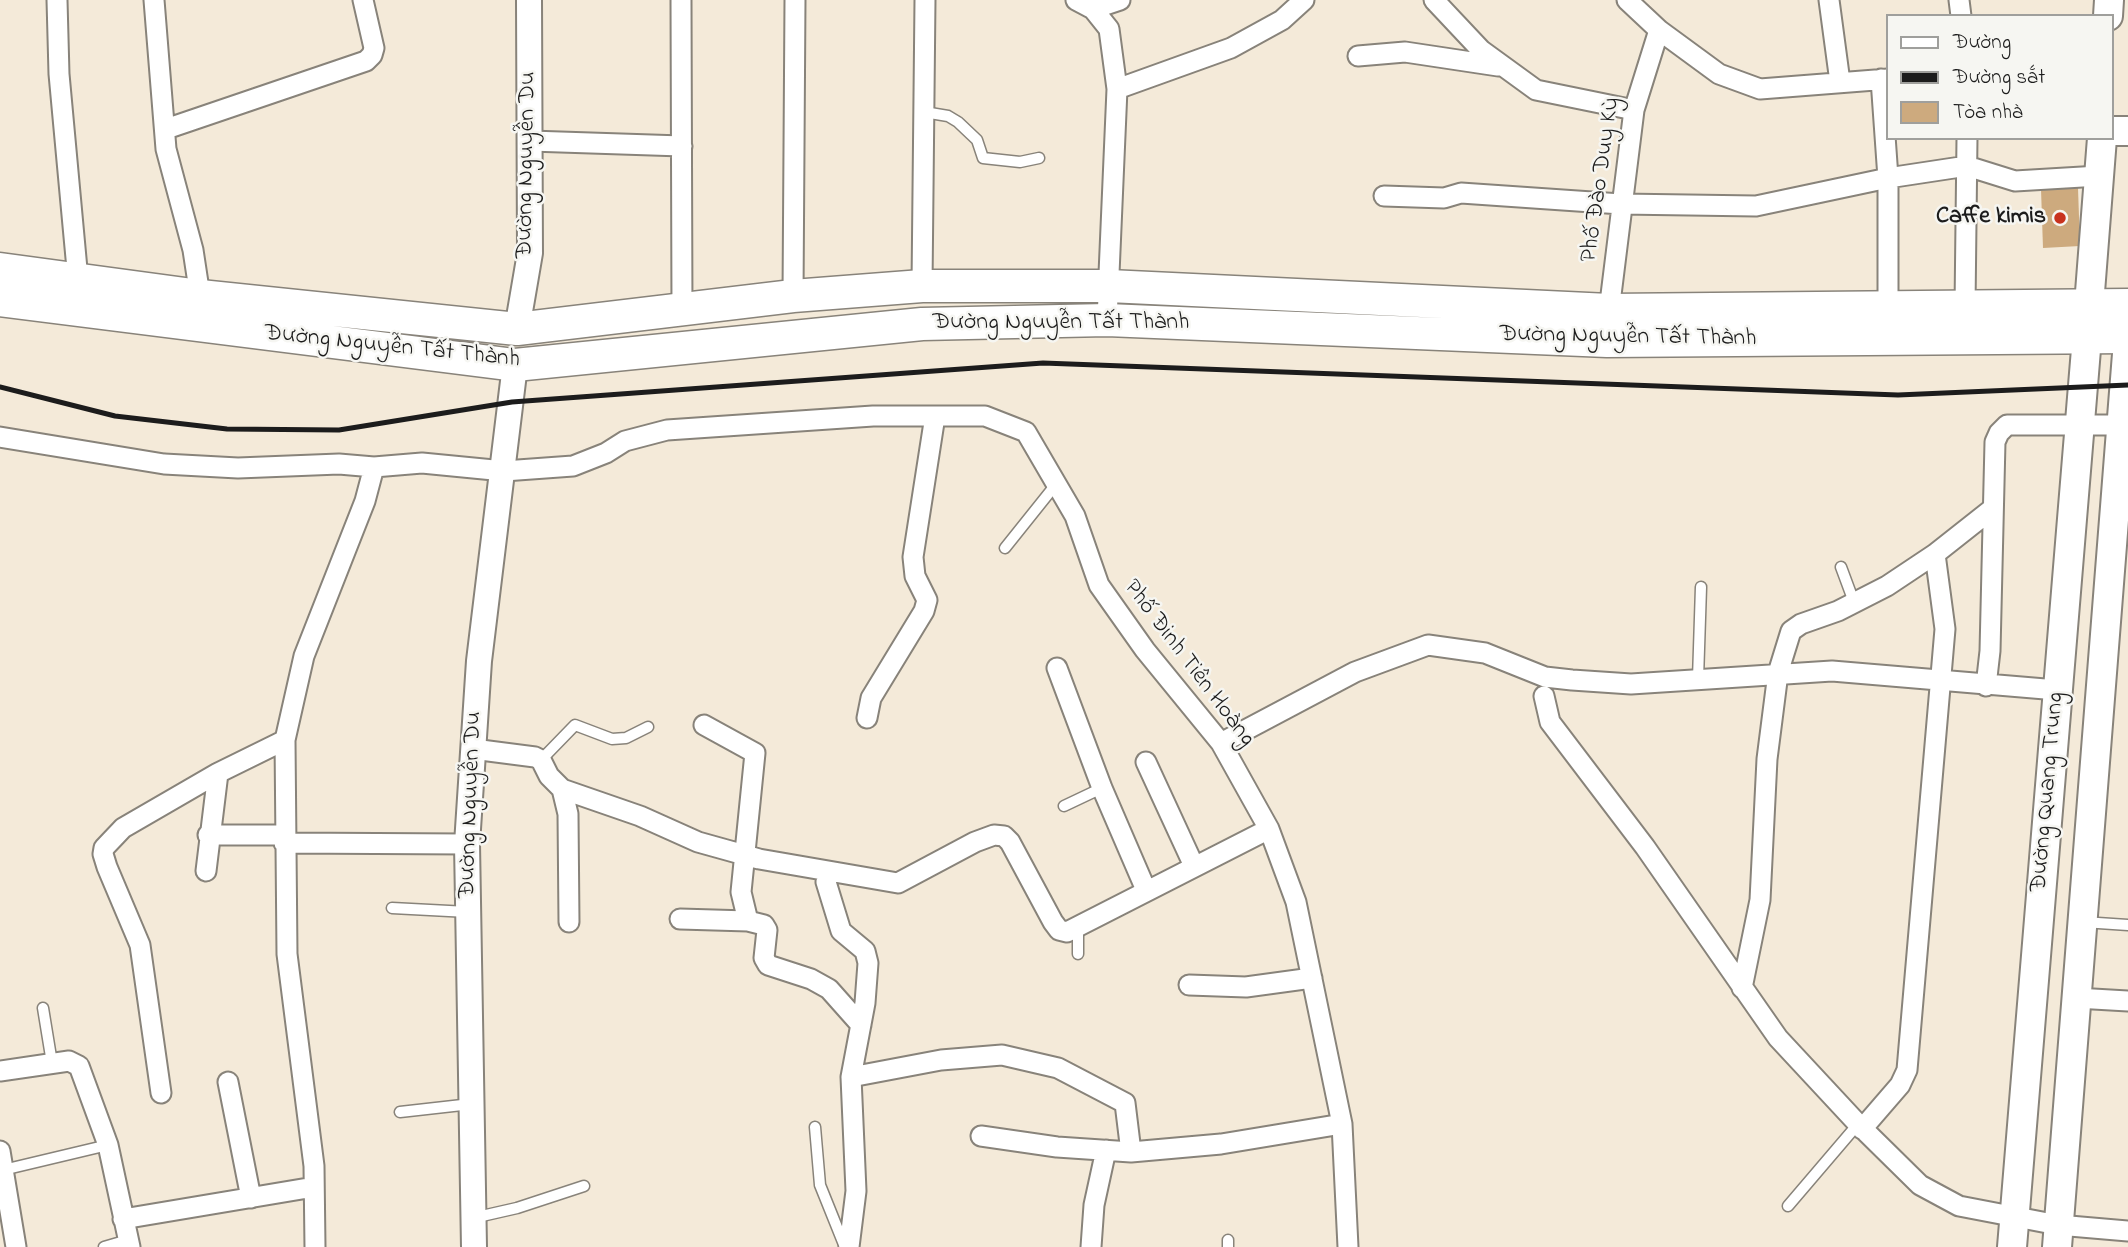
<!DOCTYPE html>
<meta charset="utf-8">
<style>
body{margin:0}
#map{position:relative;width:2128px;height:1247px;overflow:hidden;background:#f4ead9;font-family:"Indie Flower",sans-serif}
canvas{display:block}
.legend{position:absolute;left:1886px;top:14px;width:228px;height:126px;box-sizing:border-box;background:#f6f6f2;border:2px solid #9f9f9c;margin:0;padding:9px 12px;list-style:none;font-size:21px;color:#1c1c1c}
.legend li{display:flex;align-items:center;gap:14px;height:35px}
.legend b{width:35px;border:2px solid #9f9f9c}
</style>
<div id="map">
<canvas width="2128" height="1247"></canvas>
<ul class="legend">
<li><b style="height:9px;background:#fff"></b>Đường</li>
<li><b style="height:9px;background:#1c1c1c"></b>Đường sắt</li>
<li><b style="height:19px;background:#cdaa7e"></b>Tòa nhà</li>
</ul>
</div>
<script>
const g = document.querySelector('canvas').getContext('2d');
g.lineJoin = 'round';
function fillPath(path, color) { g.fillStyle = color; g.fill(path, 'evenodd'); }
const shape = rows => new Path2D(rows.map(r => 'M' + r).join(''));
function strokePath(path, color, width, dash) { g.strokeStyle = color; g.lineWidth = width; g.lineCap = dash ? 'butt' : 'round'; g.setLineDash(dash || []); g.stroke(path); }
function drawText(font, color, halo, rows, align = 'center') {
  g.font = font + ' "Indie Flower",sans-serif'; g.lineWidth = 5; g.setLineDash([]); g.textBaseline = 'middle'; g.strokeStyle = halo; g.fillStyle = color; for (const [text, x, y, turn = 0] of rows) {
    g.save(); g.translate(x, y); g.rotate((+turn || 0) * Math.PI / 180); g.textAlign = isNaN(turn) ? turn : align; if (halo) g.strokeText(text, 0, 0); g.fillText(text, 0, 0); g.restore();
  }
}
const building = shape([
 [2078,188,2080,246,2043,248,2041,189]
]);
const service = shape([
 [924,112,948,116,958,122,977,140,983,158,1020,162,1039,158],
 [1005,548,1057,483],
 [1841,567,1854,602],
 [1698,679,1701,587],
 [541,760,575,725,612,739,626,738,648,727],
 [1064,806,1102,788],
 [392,908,468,912],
 [2083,922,2128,925],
 [1078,927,1078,954],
 [43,1008,52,1063],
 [400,1112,471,1104],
 [815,1127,820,1185,845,1247],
 [3,1170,108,1145],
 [1788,1206,1858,1124],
 [473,1218,517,1208,584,1186],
 [1228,1240,1228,1247],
 [104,1247,128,1240]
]);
const minor = shape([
 [57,0,59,74,78,280],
 [154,0,166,149,193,250,200,296],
 [681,0,682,310],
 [1076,0,1093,9,1109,29,1117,89,1107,320],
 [1434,0,1481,50,1536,90,1634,110],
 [1829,0,1840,82],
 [1959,0,1961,16],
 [1093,9,1120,0],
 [1659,30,1719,74,1760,89,1888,79],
 [1358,56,1405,52,1498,66],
 [1881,79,1888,178,1888,307],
 [1117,89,1231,48,1282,20,1304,0],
 [166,129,366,61,372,55,374,48,363,0],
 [530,141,682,146],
 [1384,196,1444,198,1461,193,1621,204,1756,206,1888,178,1967,166,2015,181,2099,176],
 [922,286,925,0],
 [793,296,795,0],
 [1965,307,1967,138],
 [1608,319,1634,110,1659,30,1627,0],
 [0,437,164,464,238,468,339,464,374,467,422,463,504,471,573,466,606,453,625,441,667,430,873,416,985,416,1026,432,1075,516,1099,585,1145,650,1221,743,1269,829,1296,902,1342,1124,1348,1247],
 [1057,668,1102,788,1146,890],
 [1986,686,1990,651,1995,442,1999,433,2007,425,2128,425],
 [1544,696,1550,722,1645,847,1778,1038,1858,1124,1920,1185,1959,1206,2058,1225,2128,1231],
 [867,718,871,698,924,611,927,600,915,576,913,557,935,416],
 [704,725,755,753,741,892,748,921,764,925,767,930,764,958,768,965,811,979,829,989,861,1025],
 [1221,743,1355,672,1428,645,1485,653,1545,677,1572,680,1631,684,1832,671,2057,690],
 [473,749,535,757,541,760,549,776,562,789,568,814,569,922],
 [1146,762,1194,866],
 [562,789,640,816,698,842,759,859,898,883,975,842,994,835,1004,836,1010,842,1053,922,1059,930,1067,932,1269,829],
 [208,835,283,835],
 [284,843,467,844],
 [206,871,218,773],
 [826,882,841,931,865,951,868,963,865,1003,851,1077,856,1191,849,1247],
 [680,919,748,921],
 [1189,985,1246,987,1312,978],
 [1742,988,1760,900,1767,759,1778,673,1791,631,1801,624,1838,611,1887,586,1935,554,1992,509],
 [2076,998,2128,1001],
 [0,1071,69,1061,79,1066,108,1145,130,1247],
 [851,1077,941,1060,1002,1055,1058,1068,1125,1103,1131,1152],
 [228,1082,251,1198],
 [161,1093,140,945,107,867,103,854,104,848,123,828,218,773,285,740],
 [1862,1129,1900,1085,1907,1070,1945,629,1935,554],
 [981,1136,1057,1147,1131,1152,1221,1144,1342,1124],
 [0,1151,16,1247],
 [123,1219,314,1187],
 [315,1247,314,1166,287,954,285,740,304,656,365,501,374,467],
 [1091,1247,1094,1205,1106,1150]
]);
const tertiary = shape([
 [517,329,530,253,529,0],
 [474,1247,467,844,479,661,515,365]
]);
const secondary = shape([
 [2108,16,2109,0],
 [2112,131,2128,131],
 [2089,305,2102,138],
 [2012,1247,2087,337],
 [2057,1247,2128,341]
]);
const primary = shape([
 [0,269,200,296,517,329,793,296,922,286,1109,286,1609,310,2128,305],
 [0,300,515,365,922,324,1107,320,1607,341,2128,337]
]);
const rail = shape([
 [0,387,115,416,227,429,339,430,512,402,1043,363,1898,395,2128,385]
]);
const markers = [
 [2060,218,7,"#c8321e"]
];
const streetNames = [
 ["Đường Nguyễn Du",528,165,-89],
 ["Phố Đào Duy Kỳ",1602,180,-82],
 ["Đường Nguyễn Tất Thành",1061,324],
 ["Đường Nguyễn Tất Thành",1628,338,1],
 ["Đường Nguyễn Tất Thành",392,348,6],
 ["Phố Đinh Tiên Hoàng",1188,664,53],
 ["Đường Quang Trung",2049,792,-85],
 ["Đường Nguyễn Du",472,805,-88]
];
const poiNames = [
 ["Caffe kimis",2046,218]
];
fillPath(building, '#cdaa7e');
strokePath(service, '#88837a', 13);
strokePath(minor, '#88837a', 23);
strokePath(tertiary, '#88837a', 28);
strokePath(secondary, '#88837a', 32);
strokePath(primary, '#88837a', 35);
strokePath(service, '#fff', 10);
strokePath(minor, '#fff', 19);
strokePath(tertiary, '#fff', 24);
strokePath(secondary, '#fff', 28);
strokePath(primary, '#fff', 32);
strokePath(rail, '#1c1c1c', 5);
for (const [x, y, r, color] of markers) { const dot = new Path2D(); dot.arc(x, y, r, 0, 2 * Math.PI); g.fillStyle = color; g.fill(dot); strokePath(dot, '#f6f6f2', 2.5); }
drawText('24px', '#1c1c1c', '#f6f6f2', streetNames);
drawText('bold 24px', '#1c1c1c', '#f6f6f2', poiNames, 'right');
</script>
